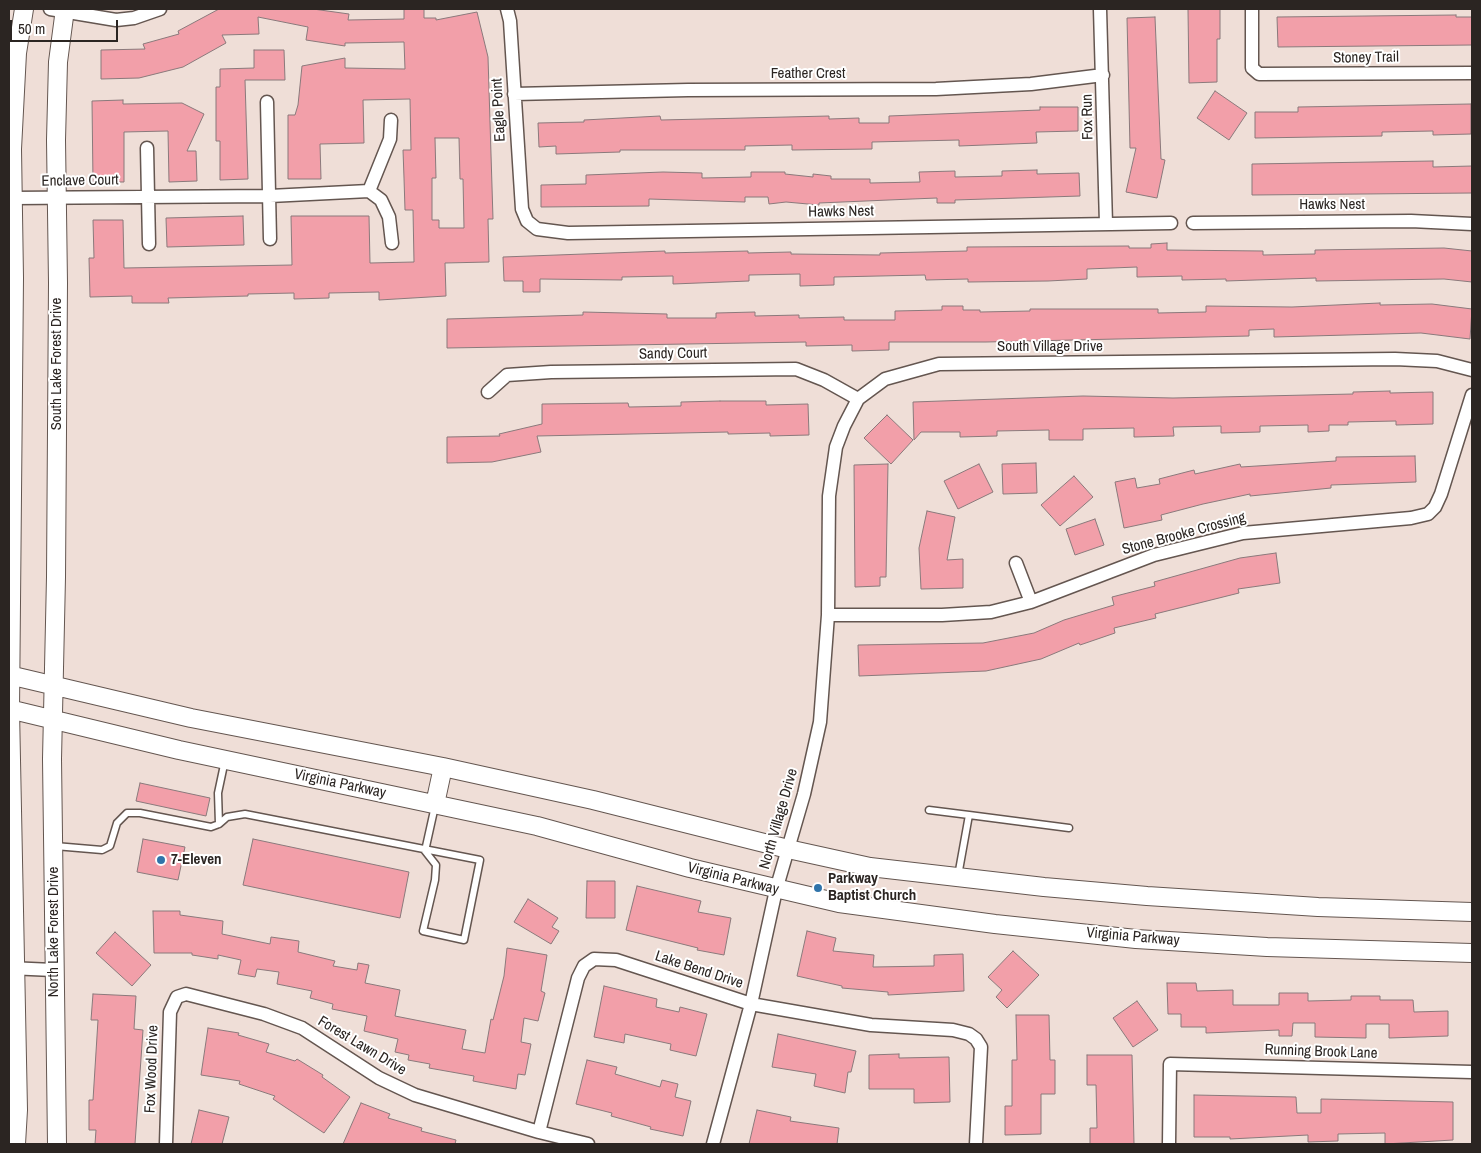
<!DOCTYPE html>
<style>
body{margin:0}
#map{position:relative;width:1481px;height:1153px;overflow:hidden;background:#efded7;font-family:"Archivo Narrow",sans-serif}
canvas{display:block}
.frame{position:absolute;inset:0;border:10px solid #2b2522;pointer-events:none}
.scale{position:absolute;left:10px;top:20px;width:108px;height:22px;box-sizing:border-box;border:2px solid #2b2522;border-top:0;padding-left:6px;font-size:15px;line-height:18px;white-space:nowrap;color:#2b2522;-webkit-text-stroke:4px #fff;paint-order:stroke}
</style>
<div id="map">
<canvas width="1481" height="1153"></canvas>
<div class="frame"></div>
<div class="scale">50 m</div>
</div>
<script>
const g = document.querySelector('canvas').getContext('2d');
g.lineJoin = 'round';
function fillPath(path, color) { g.fillStyle = color; g.fill(path, 'evenodd'); }
const shape = rows => new Path2D(rows.map(r => 'M' + r).join(''));
function strokePath(path, color, width, dash) { g.strokeStyle = color; g.lineWidth = width; g.lineCap = dash ? 'butt' : 'round'; g.setLineDash(dash || []); g.stroke(path); }
function drawText(font, color, halo, rows, align = 'center') {
  g.font = font + ' "Archivo Narrow",sans-serif'; g.lineWidth = 4; g.setLineDash([]); g.textBaseline = 'middle'; g.strokeStyle = halo; g.fillStyle = color; for (const [text, x, y, turn = 0] of rows) {
    g.save(); g.translate(x, y); g.rotate((+turn || 0) * Math.PI / 180); g.textAlign = isNaN(turn) ? turn : align; if (halo) g.strokeText(text, 0, 0); g.fillText(text, 0, 0); g.restore();
  }
}
const building = shape([
 [219,9,313,9,349,14,348,20,404,19,404,9,424,9,424,18,436,18,436,20,477,12,488,57,493,219,488,219,489,262,445,263,446,296,379,300,379,292,329,293,329,298,294,299,294,293,248,294,248,296,168,298,169,303,132,303,132,296,90,297,89,258,94,258,93,220,123,220,124,268,292,265,291,216,369,216,370,263,414,262,413,210,405,210,404,178,403,150,411,150,410,99,363,100,364,143,320,144,321,179,288,179,288,115,295,115,298,105,302,66,345,58,345,68,405,69,404,42,345,43,345,46,306,40,308,27,258,17,259,34,222,35,226,43,183,67,139,78,101,79,101,50,145,49,143,44,179,34,178,31,219,9],
 [435,138,459,138,460,179,463,179,464,228,439,228,439,220,432,220,432,178,436,178,435,138],
 [1188,9,1220,9,1220,39,1217,39,1217,82,1189,83,1188,9],
 [1456,15,1456,17,1472,17,1472,45,1278,47,1277,17,1456,15],
 [1155,17,1161,159,1165,160,1157,198,1126,192,1136,148,1130,148,1127,18,1155,17],
 [254,50,284,50,285,80,245,80,248,179,220,180,220,141,216,141,216,87,220,87,220,69,254,68,254,50],
 [1215,91,1247,113,1229,140,1197,118,1215,91],
 [123,100,123,104,182,103,204,114,187,151,196,151,197,181,169,182,168,131,124,132,124,182,93,182,92,101,123,100],
 [1471,104,1471,134,1433,135,1433,131,1382,132,1382,136,1255,138,1255,112,1298,112,1298,107,1471,104],
 [1040,107,1078,107,1078,131,1036,132,1037,143,959,146,959,140,872,142,872,149,792,150,792,145,745,146,745,150,620,150,620,152,556,154,556,146,539,147,538,123,584,122,584,120,660,116,661,120,829,116,829,119,859,118,859,123,889,123,889,116,1040,110,1040,107],
 [1433,161,1433,167,1472,166,1472,193,1252,195,1252,164,1433,161],
 [1037,170,1037,174,1079,173,1080,196,955,200,955,203,937,203,937,198,912,199,819,203,819,205,786,202,769,204,768,197,745,197,745,202,649,199,649,206,541,207,541,185,586,184,586,175,663,172,702,173,702,178,751,177,751,172,785,172,785,174,813,177,813,174,831,176,831,179,870,179,870,183,920,182,919,172,955,171,955,177,1002,176,1002,171,1037,170],
 [243,216,244,245,167,247,166,218,243,216],
 [1167,243,1167,250,1263,251,1263,255,1315,254,1315,250,1444,248,1472,251,1472,282,1444,279,1316,281,1316,278,1226,281,1226,279,1182,280,1182,276,1137,277,1137,267,1087,269,1087,279,1048,281,968,282,968,279,926,280,925,275,834,277,834,285,800,286,800,274,749,275,749,281,673,284,673,276,622,277,622,280,540,279,540,292,523,292,523,281,504,281,503,257,665,251,665,253,748,251,748,253,791,252,791,254,880,255,880,253,967,251,967,247,1129,246,1129,248,1151,248,1151,244,1167,243],
 [1380,303,1380,305,1432,304,1472,309,1470,339,1421,333,1274,337,1274,329,1249,330,1249,336,986,342,889,342,889,350,852,351,852,345,806,346,806,342,447,348,447,319,583,315,583,312,667,314,667,318,716,318,716,313,755,312,755,316,799,315,799,318,844,317,844,320,895,320,895,311,942,310,942,306,963,306,963,310,980,310,980,312,1030,311,1030,309,1158,309,1158,313,1206,312,1206,306,1292,307,1380,303],
 [1390,391,1390,393,1433,392,1433,424,1396,425,1396,421,1348,422,1348,425,1329,425,1329,431,1308,432,1308,425,1260,426,1260,432,1221,433,1221,426,1173,427,1174,436,1134,437,1134,428,1083,429,1083,440,1049,440,1049,430,997,431,997,436,960,437,960,432,921,432,914,440,913,402,1083,396,1173,398,1353,394,1353,392,1390,391],
 [720,401,766,401,766,405,808,404,809,435,770,436,770,433,728,434,728,432,537,436,541,452,492,462,447,463,447,437,500,436,499,434,542,424,542,404,628,403,629,407,681,406,681,402,720,401],
 [887,415,913,440,891,464,864,438,887,415],
 [1415,456,1416,482,1331,485,1331,488,1250,496,1250,494,1203,504,1161,515,1162,520,1124,528,1115,482,1135,478,1137,488,1160,484,1159,479,1194,470,1195,474,1240,464,1241,467,1336,461,1336,457,1415,456],
 [1036,463,1037,493,1003,494,1002,464,1036,463],
 [888,464,886,577,880,577,880,586,855,587,854,465,888,464],
 [979,464,993,492,958,509,944,481,979,464],
 [1074,476,1093,497,1060,526,1041,505,1074,476],
 [927,511,955,517,947,560,963,559,963,588,921,589,919,548,927,511],
 [1095,519,1104,545,1075,555,1066,529,1095,519],
 [1276,553,1280,583,1238,589,1239,593,1155,614,1156,618,1114,628,1115,633,1080,645,1079,643,1041,659,986,671,859,676,858,645,983,643,1034,633,1064,620,1114,605,1112,597,1155,586,1154,582,1240,558,1276,553],
 [140,783,210,798,206,816,136,801,140,783],
 [143,839,185,847,178,880,137,872,143,839],
 [253,839,409,872,400,918,243,885,253,839],
 [587,881,615,881,615,918,586,918,587,881],
 [637,886,701,901,698,912,731,918,724,955,697,950,698,948,626,930,637,886],
 [528,899,558,918,552,927,559,931,551,944,514,922,528,899],
 [153,911,180,911,180,915,223,921,222,934,270,944,271,937,299,941,298,952,335,961,333,966,357,970,358,963,369,965,365,983,400,990,395,1016,466,1030,462,1049,485,1053,491,1019,493,1020,504,976,507,948,547,955,541,991,545,993,538,1021,524,1018,521,1042,531,1044,525,1075,518,1074,516,1089,473,1081,474,1076,429,1068,430,1064,408,1060,409,1055,395,1052,398,1039,364,1031,367,1016,332,1009,333,1004,310,998,312,991,277,984,279,972,257,969,255,977,238,974,241,960,218,955,218,959,192,955,192,953,154,953,153,911],
 [807,931,836,938,833,951,874,955,873,967,934,966,934,955,963,954,964,991,888,995,888,992,842,988,842,986,797,976,807,931],
 [115,932,151,965,132,986,96,953,115,932],
 [1013,951,1039,975,1007,1008,996,997,1002,990,988,977,1013,951],
 [1167,983,1196,983,1197,991,1233,990,1233,1005,1279,1005,1279,993,1308,993,1308,1001,1351,1000,1351,996,1380,996,1380,1000,1413,1000,1414,1012,1448,1011,1448,1036,1389,1038,1389,1024,1366,1024,1366,1038,1315,1037,1315,1023,1293,1023,1292,1036,1279,1036,1279,1030,1206,1033,1206,1027,1181,1027,1181,1014,1168,1014,1167,983],
 [604,986,657,999,656,1007,679,1012,680,1007,707,1014,696,1056,670,1050,671,1044,625,1034,624,1043,594,1037,604,986],
 [93,994,136,996,134,1029,143,1030,135,1144,95,1144,96,1130,89,1130,89,1100,93,1100,98,1020,91,1020,93,994],
 [1137,1001,1158,1030,1133,1047,1113,1018,1137,1001],
 [1016,1015,1049,1015,1050,1060,1055,1060,1055,1094,1041,1094,1041,1134,1005,1135,1005,1106,1012,1106,1012,1060,1017,1060,1016,1015],
 [208,1028,239,1033,238,1035,269,1044,266,1052,295,1061,297,1059,323,1075,322,1077,350,1097,324,1133,273,1099,275,1096,239,1084,240,1081,201,1075,208,1028],
 [778,1034,856,1051,851,1072,848,1072,845,1093,814,1086,816,1074,772,1067,778,1034],
 [899,1054,899,1058,949,1057,950,1102,914,1103,914,1089,869,1089,869,1055,899,1054],
 [1087,1055,1132,1055,1134,1144,1090,1144,1090,1128,1097,1128,1096,1085,1087,1085,1087,1055],
 [587,1060,617,1067,615,1074,660,1087,662,1080,678,1084,675,1097,691,1101,683,1136,650,1129,651,1127,611,1116,612,1113,576,1104,587,1060],
 [1194,1095,1296,1097,1297,1113,1321,1113,1321,1099,1453,1102,1453,1140,1385,1144,1385,1133,1338,1134,1338,1141,1308,1142,1308,1135,1230,1139,1230,1137,1194,1137,1194,1095],
 [361,1103,390,1114,388,1118,422,1128,421,1131,456,1140,455,1144,343,1144,361,1103],
 [199,1110,229,1117,222,1144,191,1144,199,1110],
 [757,1110,791,1117,790,1121,839,1128,837,1144,749,1144,757,1110]
]);
const lane = shape([
 [929,810,969,815],
 [219,824,227,817,245,814,480,860,464,940,423,931,435,880,436,865,425,851],
 [55,846,102,850,110,846,117,823,127,813,140,813,211,827,219,824,218,793,225,760],
 [425,851,435,806],
 [958,876,969,815,1069,828]
]);
const street = shape([
 [50,9,116,20,134,18,160,9],
 [507,9,510,21,522,209,527,221,537,229,568,233,1171,223],
 [1100,9,1106,224],
 [1252,9,1252,68,1259,74,1472,73],
 [514,94,688,90,936,89,1031,84,1103,75],
 [267,102,270,239],
 [147,148,149,244],
 [369,191,381,200,389,217,392,243],
 [12,198,270,196,369,191,390,139,391,120],
 [1193,223,1411,221,1472,224],
 [488,392,507,375,551,372,796,369,824,380,858,399],
 [1016,563,1031,602],
 [828,615,942,615,991,612,1031,602,1154,555,1243,533,1411,518,1428,514,1435,507,1441,494,1472,395],
 [9,968,53,970],
 [539,1132,578,978,584,966,594,959,616,960,751,1004,871,1025,953,1030,969,1034,976,1039,981,1047,976,1144],
 [166,1144,170,1012,177,997,186,994,264,1014,302,1028,379,1078,415,1095,539,1132,588,1144],
 [713,1144,751,1004,776,890,804,794,820,722,828,615,829,496,836,447,844,426,858,399,885,379,939,364,1395,359,1437,361,1472,370],
 [1169,1144,1170,1064,1472,1072]
]);
const secondary = shape([
 [9,675,191,718,443,767,593,800,788,849,870,867,1044,887,1147,896,1318,907,1472,912],
 [9,709,179,750,537,826,690,868,839,903,995,924,1136,939,1267,947,1472,953],
 [435,804,443,767],
 [16,1144,18,1110,10,710,14,278,12,149,17,53,24,9],
 [57,1144,52,759,56,577,58,283,56,140,58,62,65,9]
]);
const markers = [
 [161,860,5,"#3074aa"],
 [818,888,5,"#3074aa"]
];
const streetNames = [
 ["Stoney Trail",1366,58,-1],
 ["Feather Crest",808,74],
 ["Eagle Point",499,110,-93],
 ["Fox Run",1088,117,-91],
 ["Enclave Court",80,181,-1],
 ["Hawks Nest",1332,205],
 ["Hawks Nest",841,212,-1],
 ["South Village Drive",1050,347],
 ["Sandy Court",673,354,-1],
 ["South Lake Forest Drive",57,364,-90],
 ["Stone Brooke Crossing",1184,534,-15],
 ["Virginia Parkway",340,784,12],
 ["North Village Drive",779,819,-74],
 ["Virginia Parkway",733,879,14],
 ["North Lake Forest Drive",54,932,-90],
 ["Virginia Parkway",1133,937,5],
 ["Lake Bend Drive",699,970,18],
 ["Forest Lawn Drive",362,1046,31],
 ["Running Brook Lane",1321,1052,2],
 ["Fox Wood Drive",152,1069,-88]
];
const poiNames = [
 ["7-Eleven",171,860],
 ["Parkway",828,879],
 ["Baptist Church",828,896]
];
fillPath(building, '#f29fa9');
strokePath(building, '#8a797b', 1);
strokePath(lane, '#645650', 9);
strokePath(street, '#645650', 15);
strokePath(secondary, '#645650', 20);
strokePath(lane, '#fff', 6);
strokePath(street, '#fff', 12);
strokePath(secondary, '#fff', 18);
for (const [x, y, r, color] of markers) { const dot = new Path2D(); dot.arc(x, y, r, 0, 2 * Math.PI); g.fillStyle = color; g.fill(dot); strokePath(dot, '#fff', 2); }
drawText('15px', '#2b2522', '#fff', streetNames);
drawText('bold 15px', '#2b2522', '#fff', poiNames, 'left');
</script>
